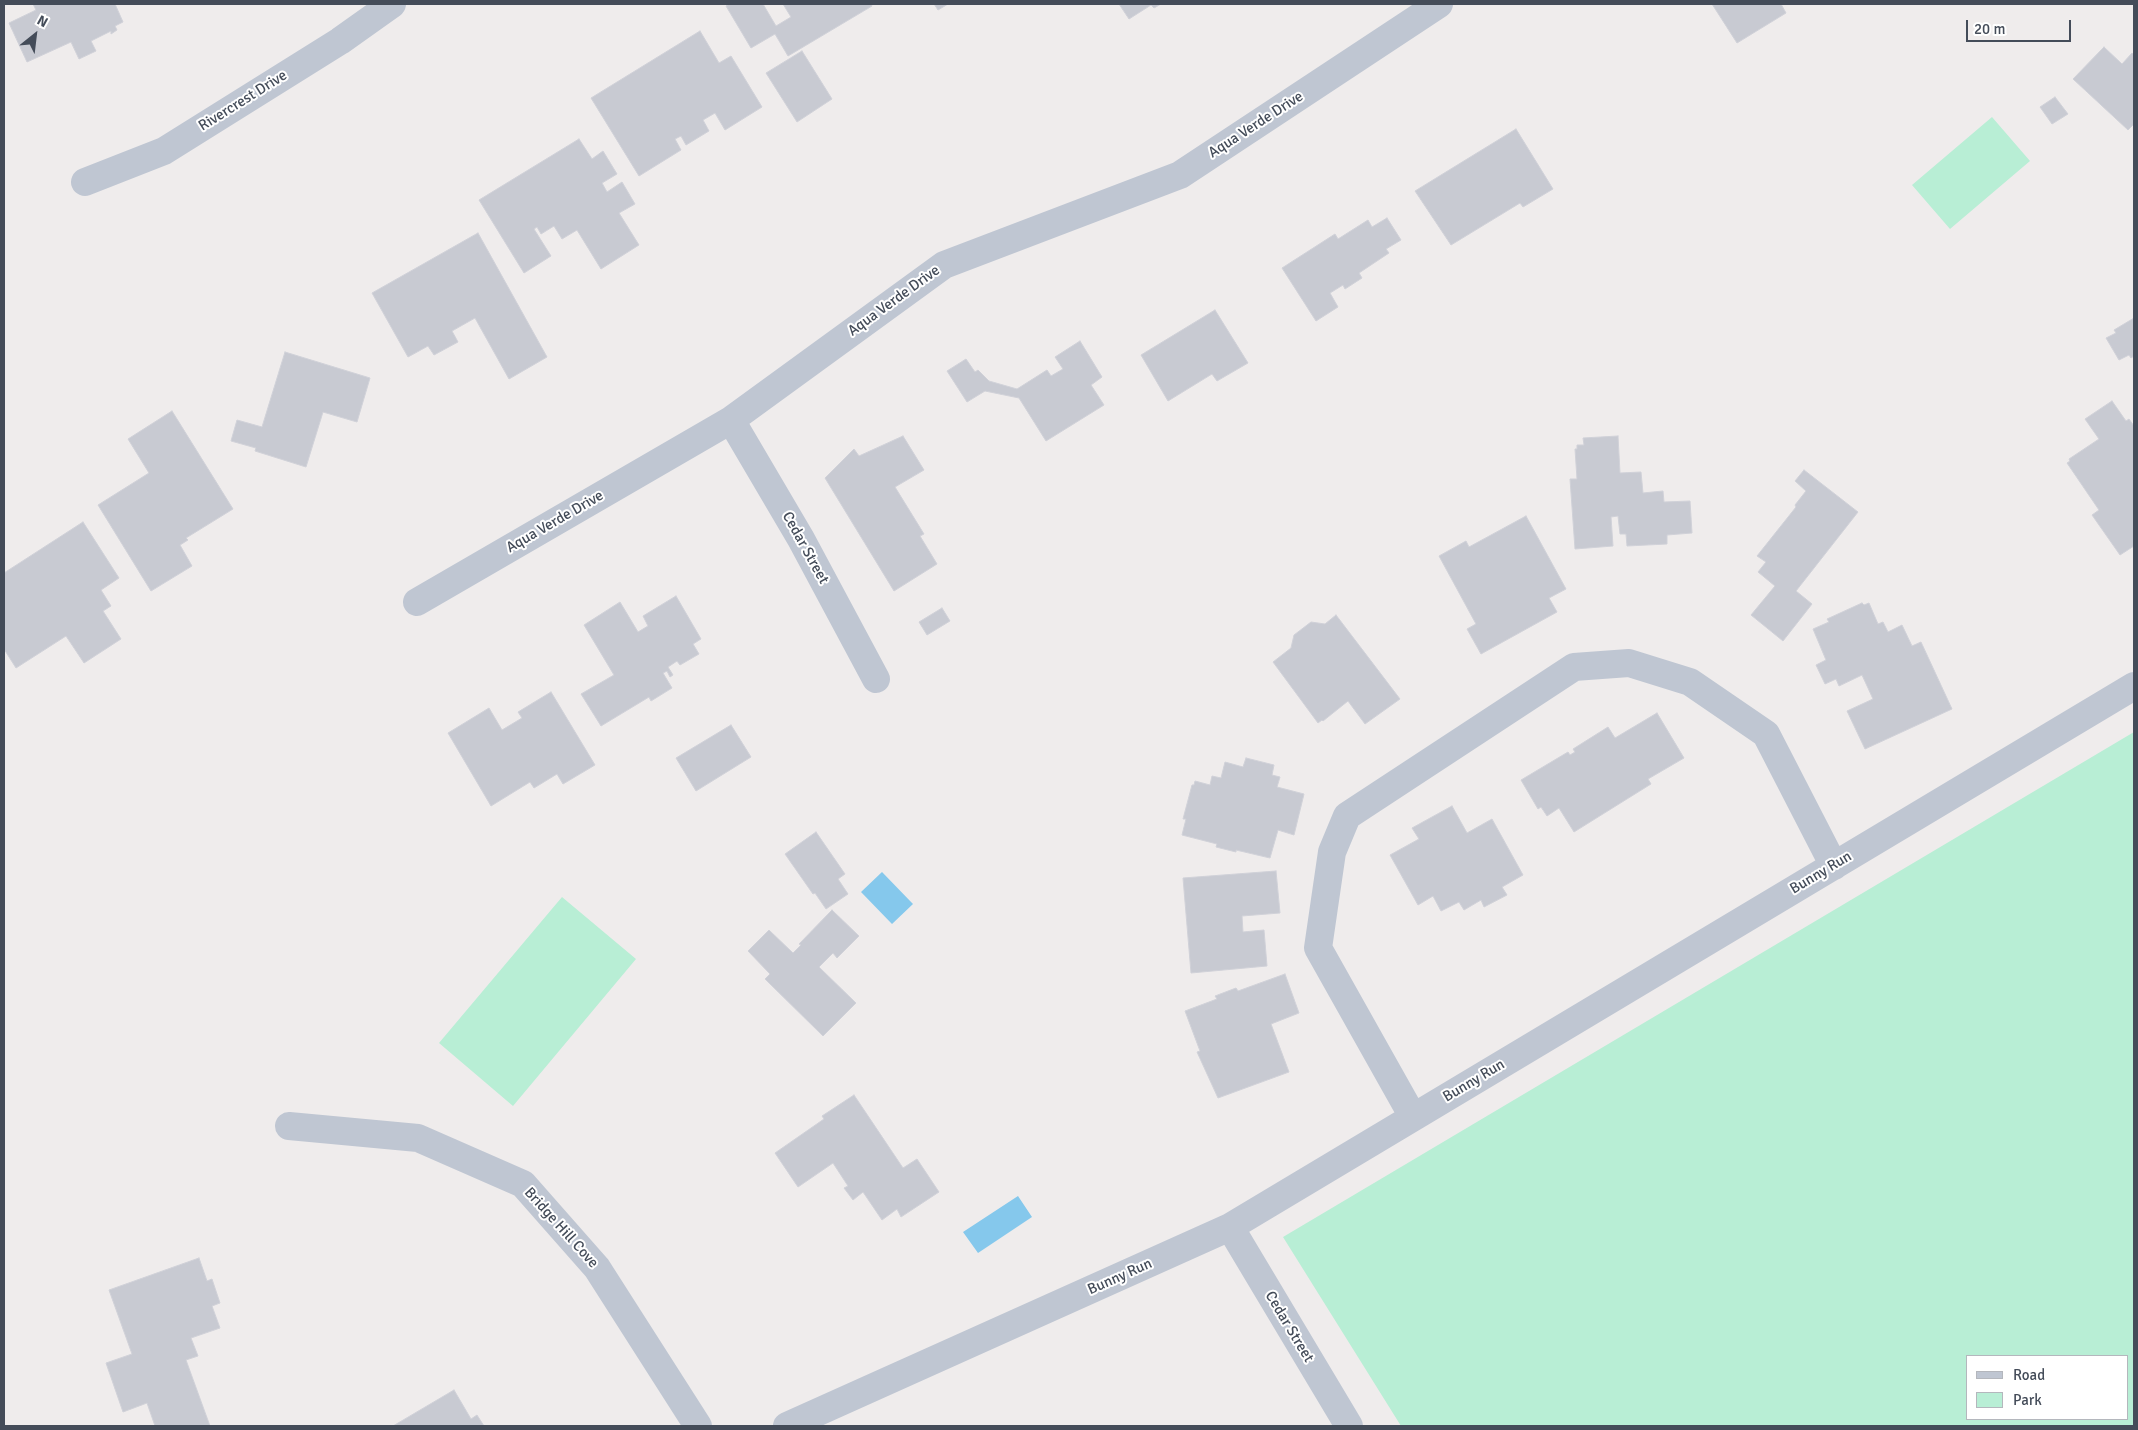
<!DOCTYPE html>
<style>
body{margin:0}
#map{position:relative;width:2138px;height:1430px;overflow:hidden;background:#efecec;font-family:Signika,sans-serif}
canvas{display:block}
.frame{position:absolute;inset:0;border:5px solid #444c59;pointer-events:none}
.legend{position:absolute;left:1966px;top:1355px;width:162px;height:65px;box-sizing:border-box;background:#fff;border:1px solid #b4b7bd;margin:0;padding:6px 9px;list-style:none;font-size:15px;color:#444c59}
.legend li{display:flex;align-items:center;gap:10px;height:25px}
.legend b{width:25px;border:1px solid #b4b7bd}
.north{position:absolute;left:10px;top:10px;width:50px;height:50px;-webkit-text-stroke:4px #fff;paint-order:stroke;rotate:29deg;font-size:14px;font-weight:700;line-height:20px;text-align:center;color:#444c59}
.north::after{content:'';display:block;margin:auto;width:18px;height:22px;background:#444c59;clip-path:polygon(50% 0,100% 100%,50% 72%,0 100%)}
.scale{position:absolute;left:1966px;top:20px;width:105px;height:22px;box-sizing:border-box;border:2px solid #444c59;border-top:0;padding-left:6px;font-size:15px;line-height:18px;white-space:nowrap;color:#444c59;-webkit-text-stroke:4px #fff;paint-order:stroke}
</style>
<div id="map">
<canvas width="2138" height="1430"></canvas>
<div class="frame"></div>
<ul class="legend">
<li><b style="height:6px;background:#bfc6d2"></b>Road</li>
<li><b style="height:14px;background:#b8eed5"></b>Park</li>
</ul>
<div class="north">N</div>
<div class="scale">20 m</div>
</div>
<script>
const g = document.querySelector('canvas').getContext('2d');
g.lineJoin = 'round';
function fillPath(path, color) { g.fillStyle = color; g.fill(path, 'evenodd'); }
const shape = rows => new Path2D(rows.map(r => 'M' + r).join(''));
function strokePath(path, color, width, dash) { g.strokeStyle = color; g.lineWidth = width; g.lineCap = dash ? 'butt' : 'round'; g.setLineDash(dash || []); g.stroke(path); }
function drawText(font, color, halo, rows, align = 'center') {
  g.font = font + ' Signika,sans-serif'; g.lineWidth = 4; g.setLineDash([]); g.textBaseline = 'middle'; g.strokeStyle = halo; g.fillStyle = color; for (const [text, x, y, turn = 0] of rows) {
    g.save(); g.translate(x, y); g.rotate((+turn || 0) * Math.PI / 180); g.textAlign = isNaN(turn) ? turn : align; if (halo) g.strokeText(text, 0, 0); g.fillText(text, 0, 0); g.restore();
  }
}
const green = shape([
 [1992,117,2030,161,1950,229,1912,185],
 [2134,732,2134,1426,1401,1426,1283,1237],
 [1967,1356,2127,1356,2127,1419,1967,1419],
 [562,897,636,959,513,1106,439,1043]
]);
const water = shape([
 [882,872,913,904,892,924,861,892],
 [1018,1196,1032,1217,978,1253,963,1232]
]);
const building = shape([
 [33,4,115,4,123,22,115,26,117,30,111,34,111,31,91,41,96,51,79,59,71,42,27,62,9,23,36,10,33,4],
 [729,4,763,4,776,26,791,17,783,4,871,4,872,6,788,56,775,34,751,48,726,6,729,4],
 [934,4,948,4,938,10,934,4],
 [1119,4,1161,4,1154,8,1151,5,1129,19,1119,4],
 [1712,4,1781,4,1786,13,1737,43,1712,4],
 [700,31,719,63,731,56,762,107,725,130,715,113,703,120,709,131,686,145,681,136,675,139,681,150,639,176,591,98,700,31],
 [2104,47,2122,64,2132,53,2134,55,2134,124,2128,130,2073,79,2104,47],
 [802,51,832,99,797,122,766,73,802,51],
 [2055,97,2068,114,2052,124,2040,107,2055,97],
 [1516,129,1553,189,1523,207,1520,203,1451,245,1415,191,1516,129],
 [579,139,592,159,603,151,617,174,602,183,607,192,622,182,635,204,619,213,639,245,601,269,577,230,562,239,554,226,541,234,537,227,534,229,551,256,524,273,479,200,579,139],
 [1387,218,1401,240,1386,249,1389,253,1359,273,1362,278,1345,289,1343,285,1330,293,1338,307,1316,321,1282,268,1335,234,1338,239,1368,220,1372,227,1387,218],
 [478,233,547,357,509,379,475,318,452,331,458,342,434,355,428,346,408,357,372,293,478,233],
 [1215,310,1248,363,1217,381,1212,374,1168,401,1141,355,1215,310],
 [2134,318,2134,356,2131,358,2129,355,2119,360,2106,338,2116,333,2114,330,2134,318],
 [1080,341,1102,377,1091,385,1104,405,1046,441,1019,398,985,391,967,402,947,371,966,359,975,372,978,370,989,381,1017,389,1047,370,1051,376,1063,369,1055,357,1080,341],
 [285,352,370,378,357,422,323,412,306,467,255,451,256,448,231,441,237,420,262,427,285,352],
 [2112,401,2126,421,2129,419,2134,426,2134,546,2120,555,2092,515,2099,510,2067,463,2070,461,2069,459,2099,439,2085,419,2112,401],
 [172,411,233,509,186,538,188,540,180,545,192,566,151,591,98,505,149,473,128,439,172,411],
 [903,436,924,470,895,487,924,534,920,536,937,564,894,591,825,478,854,449,859,456,903,436],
 [1618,436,1620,473,1641,472,1643,493,1663,491,1664,502,1690,501,1692,533,1667,535,1667,544,1627,546,1626,534,1620,534,1618,516,1611,517,1613,546,1575,549,1570,479,1577,479,1575,449,1577,449,1577,445,1584,445,1583,438,1618,436],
 [1804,470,1858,512,1796,591,1812,604,1783,641,1751,615,1775,586,1758,572,1766,562,1757,556,1796,507,1795,505,1806,491,1795,481,1804,470],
 [1526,516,1566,589,1549,598,1557,612,1481,654,1467,629,1476,624,1439,556,1466,541,1469,547,1526,516],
 [83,522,119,578,101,590,111,606,103,611,121,639,84,663,66,636,16,668,4,649,4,573,83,522],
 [676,596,701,639,693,644,699,654,680,665,677,661,668,667,673,675,670,677,667,671,663,673,672,688,651,701,649,697,601,726,581,694,614,675,584,625,620,602,638,632,648,626,643,616,676,596],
 [1862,603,1864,605,1869,603,1878,624,1883,622,1888,632,1902,625,1912,646,1921,642,1952,709,1865,749,1847,711,1873,699,1862,675,1839,686,1836,679,1825,684,1816,665,1826,660,1813,629,1829,622,1827,619,1862,603],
 [942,608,950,621,927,635,919,622,942,608],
 [1336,615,1400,699,1365,724,1348,701,1323,721,1322,720,1318,723,1273,662,1291,648,1294,635,1311,622,1325,624,1336,615],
 [551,692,595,765,563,784,557,774,534,788,530,782,491,806,448,733,489,708,502,730,522,718,518,712,551,692],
 [1657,713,1684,758,1648,779,1651,784,1574,832,1559,808,1547,816,1541,807,1538,809,1521,780,1568,752,1570,755,1575,752,1573,749,1608,727,1615,738,1657,713],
 [731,725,751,757,696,791,676,758,731,725],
 [1246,758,1274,765,1272,775,1280,777,1277,787,1304,794,1294,835,1278,830,1270,858,1236,850,1236,852,1216,847,1217,844,1182,835,1186,819,1183,819,1192,785,1194,785,1195,781,1210,785,1212,776,1221,778,1225,762,1243,767,1246,758],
 [1452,806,1467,833,1492,819,1523,875,1502,887,1507,895,1484,907,1481,900,1464,910,1459,902,1441,911,1433,896,1418,905,1390,855,1419,839,1412,828,1452,806],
 [816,832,845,874,838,879,848,894,826,909,815,893,813,894,785,854,816,832],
 [1276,871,1280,913,1242,916,1243,932,1264,930,1267,966,1191,973,1183,878,1276,871],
 [832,910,859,936,837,958,833,953,819,967,856,1003,823,1036,765,979,770,974,748,951,769,930,793,953,801,945,799,944,832,910],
 [1285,974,1299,1013,1271,1024,1289,1072,1218,1098,1197,1052,1200,1051,1185,1011,1217,999,1215,996,1236,988,1238,991,1285,974],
 [854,1095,903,1168,917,1159,939,1192,901,1217,897,1209,882,1220,863,1192,853,1200,844,1188,848,1186,833,1163,798,1187,775,1153,824,1119,822,1116,854,1095],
 [199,1258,207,1281,212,1279,220,1303,212,1306,220,1328,191,1338,198,1356,186,1360,210,1426,155,1426,147,1403,123,1412,106,1363,132,1354,109,1290,199,1258],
 [454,1390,471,1419,477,1415,484,1426,393,1426,454,1390]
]);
const minor = shape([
 [85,182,164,151,340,41,392,4],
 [731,420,801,539,876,679],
 [417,602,731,420,944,265,1180,175,1439,4],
 [1413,1117,1318,948,1332,852,1347,816,1574,667,1629,663,1690,682,1766,734,1834,866],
 [289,1126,418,1138,523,1184,597,1268,698,1426],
 [1230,1227,1349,1426],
 [787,1426,1230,1227,2134,686]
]);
const streetNames = [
 ["Rivercrest Drive",243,101,-32],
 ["Aqua Verde Drive",1256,125,-33],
 ["Aqua Verde Drive",894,301,-36],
 ["Aqua Verde Drive",555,522,-30],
 ["Cedar Street",805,548,61],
 ["Bunny Run",1821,873,-31],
 ["Bunny Run",1474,1081,-31],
 ["Bridge Hill Cove",561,1228,48],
 ["Bunny Run",1120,1277,-24],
 ["Cedar Street",1289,1327,59]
];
fillPath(green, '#b8eed5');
fillPath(water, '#85c8ec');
fillPath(building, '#c8cad2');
strokePath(building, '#d0d1d8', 1);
strokePath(minor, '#bfc6d2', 28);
drawText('15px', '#444c59', '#fff', streetNames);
</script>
